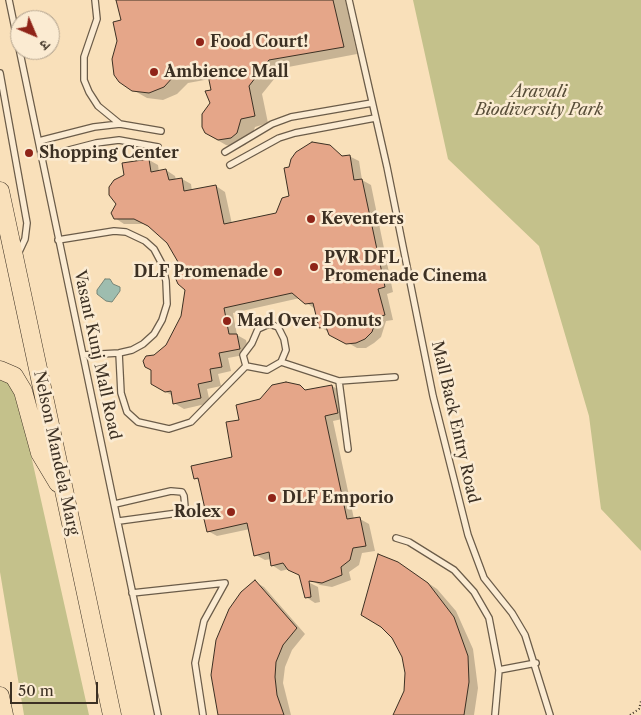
<!DOCTYPE html>
<meta charset="utf-8">
<style>
body{margin:0}
#map{position:relative;width:641px;height:715px;overflow:hidden;background:#f9e0ba;font-family:"Libre Caslon Text","Noto Serif Devanagari",serif}
canvas{display:block}
.north{position:absolute;left:10px;top:10px;width:50px;height:50px;box-sizing:border-box;background:#fbebd2;border:1px solid #afa08c;border-radius:50%;rotate:135deg;font-size:14px;font-weight:700;line-height:20px;text-align:center;color:#3c3023}
.north::after{content:'';display:block;margin:auto;width:18px;height:22px;background:#8f2418;clip-path:polygon(50% 0,100% 100%,50% 72%,0 100%)}
.scale{position:absolute;left:10px;top:682px;width:88px;height:22px;box-sizing:border-box;border:2px solid #3c3023;border-top:0;padding-left:6px;font-size:15px;line-height:18px;white-space:nowrap;color:#3c3023;-webkit-text-stroke:4px #fbebd2;paint-order:stroke}
</style>
<div id="map">
<canvas width="641" height="715"></canvas>
<div class="north">उ</div>
<div class="scale">50 m</div>
</div>
<script>
const g = document.querySelector('canvas').getContext('2d');
g.lineJoin = 'round';
function fillPath(path, color) { g.fillStyle = color; g.fill(path, 'evenodd'); }
const shape = rows => new Path2D(rows.map(r => 'M' + r).join(''));
function strokePath(path, color, width, dash) { g.strokeStyle = color; g.lineWidth = width; g.lineCap = dash ? 'butt' : 'round'; g.setLineDash(dash || []); g.stroke(path); }
function drawText(font, color, halo, rows, align = 'center') {
  g.font = font + ' "Libre Caslon Text",serif'; g.lineWidth = 5; g.setLineDash([]); g.textBaseline = 'middle'; g.strokeStyle = halo; g.fillStyle = color; for (const [text, x, y, turn = 0] of rows) {
    g.save(); g.translate(x, y); g.rotate((+turn || 0) * Math.PI / 180); g.textAlign = isNaN(turn) ? turn : align; if (halo) g.strokeText(text, 0, 0); g.fillText(text, 0, 0); g.restore();
  }
}
const green = shape([
 [413,0,641,0,641,551,601,509,589,416,539,246,448,159],
 [0,378,8,383,18,397,89,715,24,715,0,572]
]);
const water = shape([
 [105,279,110,279,113,284,120,287,120,291,112,302,106,301,97,294,97,290,105,279]
]);
const shadow = shape([
 [118,0,345,0,357,54,283,68,262,94,268,123,255,127,250,141,245,145,239,148,226,145,212,137,213,91,210,79,188,83,177,94,163,100,147,98,133,90],
 [329,146,344,157,349,156,359,161,362,180,371,185,393,292,387,294,393,320,386,321,381,337,374,343,366,348,357,348,320,327,315,309,300,298,233,313,237,335,246,340,249,354,228,358,231,371,218,374,221,386,207,389,210,403,184,409,174,403,173,396,152,384,154,356,167,345,183,317,186,290,180,262,168,242,150,226,145,224,124,224,115,218,149,160,158,165,159,172,166,170,175,176,176,180,182,179,191,184,192,191,216,186,225,192,232,224,277,215],
 [332,386,341,391,347,418,333,421,354,519,360,519,369,524,375,551,362,553,359,565,349,572,351,580,332,587,320,585,308,579,308,582,318,587,320,602,315,603,306,597,301,576,289,569,281,571,272,565,271,559,265,560,256,555,250,529,217,536,208,531,208,519,200,481,195,478,234,458,241,421,305,391],
 [407,569,437,589,456,611,473,649,478,688,474,715,394,715,405,691],
 [255,582,264,587,305,634,292,650,285,667,283,683,291,715,220,715]
]);
const building = shape([
 [116,0,333,0,344,47,269,60,249,86,255,116,241,119,237,133,231,138,218,140,205,133,202,127,202,114,210,103,205,91,211,90,207,70,174,76,164,87,149,93,132,91,119,82,114,75,112,59,117,41,113,22,121,20,116,0],
 [312,142,330,145,342,156,350,155,354,180,362,179,385,287,378,289,385,315,377,317,372,332,365,339,356,343,346,344,329,335,326,327,319,328,313,303,305,304,292,293,224,308,229,334,237,334,240,349,219,353,222,367,210,369,212,381,198,384,201,398,173,404,171,391,165,392,151,384,151,370,145,367,143,361,146,356,154,355,166,345,181,316,185,290,178,284,174,275,178,262,167,243,148,226,134,219,114,219,111,213,116,204,109,195,109,187,114,180,124,175,122,163,149,159,151,172,166,169,169,180,182,178,184,191,216,185,224,224,276,213,282,198,289,196,284,168,289,167,291,159,296,152,312,142],
 [286,382,300,385,305,390,332,385,338,413,325,416,347,519,360,517,366,546,353,548,350,560,341,567,342,575,322,583,309,581,311,597,305,598,299,575,288,570,283,563,271,566,269,552,254,556,247,523,207,532,204,519,207,518,198,478,194,479,191,466,232,457,226,422,239,420,236,405,260,399,272,385,286,382],
 [378,554,398,562,428,583,454,617,468,656,469,682,464,715,393,715,404,691,405,673,402,657,392,638,381,627,361,615,378,554],
 [255,580,297,628,283,645,276,662,275,677,277,695,284,715,218,715,211,675,216,640,229,609,241,592,255,580]
]);
const path = shape([
 [630,715,639,709,641,701]
]);
const lane = shape([
 [9,0,158,715],
 [95,0,97,19,84,57,84,80,89,92,98,106,120,124],
 [349,0,387,167,433,396,468,535,484,578,512,613,525,635,550,715],
 [0,73,27,223,25,239,18,254],
 [39,141,94,127,120,124,161,131],
 [225,152,272,124,291,117,372,103],
 [42,157,96,143,119,140,158,147],
 [230,165,279,138,295,133,375,118],
 [58,240,114,231,126,232,145,241,154,249,162,264,166,281,167,304,162,320,154,334,143,344,132,350,119,353,83,355],
 [269,324,278,327,284,339,286,350,281,362,267,370,246,366,243,355,252,343,258,329,269,324],
 [119,353,121,393,127,412,138,422,169,429,191,422,246,366],
 [281,362,339,381,395,377],
 [339,381,348,449],
 [115,504,171,491,182,492,184,496,185,507,178,513,119,521],
 [396,538,409,542,454,570,474,592,489,618,499,670,495,715],
 [132,593,225,583,204,621,195,663,203,715],
 [499,670,536,663]
]);
const primary = shape([
 [0,191,112,715],
 [0,370,14,376,23,391,40,453,58,483],
 [0,696,4,715]
]);
const markers = [
 [200,42,5,"#8f2418"],
 [154,72,5,"#8f2418"],
 [29,153,5,"#8f2418"],
 [311,219,5,"#8f2418"],
 [314,267,5,"#8f2418"],
 [278,272,5,"#8f2418"],
 [227,321,5,"#8f2418"],
 [272,498,5,"#8f2418"],
 [231,512,5,"#8f2418"]
];
const poiNames = [
 ["Food Court!",210,42],
 ["Ambience Mall",164,72],
 ["Shopping Center",39,153],
 ["Keventers",321,219],
 ["PVR DFL",324,258],
 ["Promenade Cinema",324,276],
 ["DLF Promenade",268,272,"right"],
 ["Mad Over Donuts",237,321],
 ["DLF Emporio",282,498],
 ["Rolex",221,512,"right"]
];
const parkNames = [
 ["Aravali",539,92],
 ["Biodiversity Park",539,110]
];
const streetNames = [
 ["Vasant Kunj Mall Road",97,355,78],
 ["Mall Back Entry Road",455,422,77],
 ["Nelson Mandela Marg",56,453,78]
];
fillPath(green, '#c4c18b');
fillPath(water, '#9ebdaf');
strokePath(water, '#778577', 1);
fillPath(shadow, '#0003');
fillPath(building, '#e5a689');
strokePath(building, '#3c3023', 1);
strokePath(lane, '#6b5c49', 8);
strokePath(primary, '#3c3023', 19);
strokePath(path, '#3c3023', 2, [1, 2.5]);
strokePath(lane, '#fbebd2', 5.5);
strokePath(primary, '#f9e0ba', 18);
for (const [x, y, r, color] of markers) { const dot = new Path2D(); dot.arc(x, y, r, 0, 2 * Math.PI); g.fillStyle = color; g.fill(dot); strokePath(dot, '#fbebd2', 2); }
drawText('bold 16px', '#3c3023', '#fbebd2', poiNames, 'left');
drawText('italic 16px', '#574d38', '#fbebd2', parkNames);
drawText('16px', '#3c3023', '#fbebd2', streetNames);
</script>
